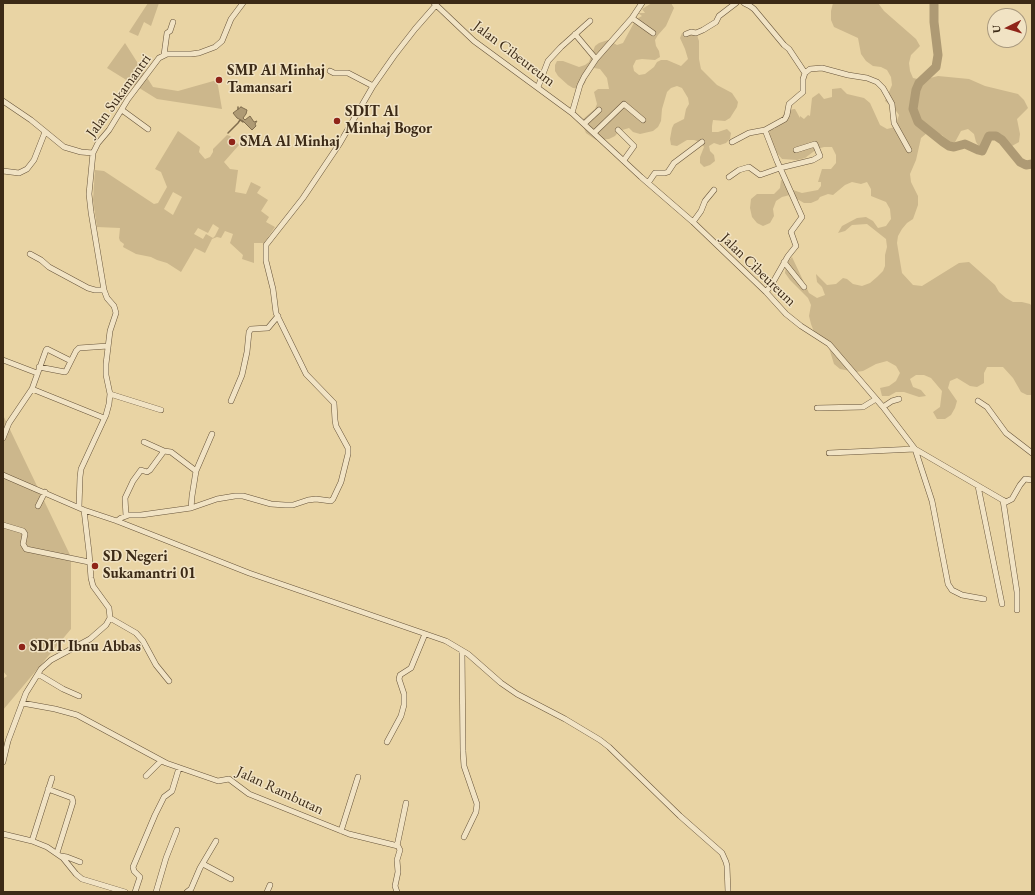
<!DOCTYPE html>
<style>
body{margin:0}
#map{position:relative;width:1035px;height:895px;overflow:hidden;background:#e9d4a4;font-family:"EB Garamond",serif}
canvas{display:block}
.frame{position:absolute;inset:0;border:4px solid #3c2a16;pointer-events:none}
.north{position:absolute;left:987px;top:8px;width:40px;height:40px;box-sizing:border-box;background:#f1e3c4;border:1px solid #a9997e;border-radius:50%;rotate:265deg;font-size:11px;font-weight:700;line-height:16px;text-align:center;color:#3c2a16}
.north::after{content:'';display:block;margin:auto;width:14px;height:18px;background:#8f2418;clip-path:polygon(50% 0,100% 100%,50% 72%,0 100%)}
</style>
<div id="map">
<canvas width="1035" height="895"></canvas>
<div class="frame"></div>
<div class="north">U</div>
</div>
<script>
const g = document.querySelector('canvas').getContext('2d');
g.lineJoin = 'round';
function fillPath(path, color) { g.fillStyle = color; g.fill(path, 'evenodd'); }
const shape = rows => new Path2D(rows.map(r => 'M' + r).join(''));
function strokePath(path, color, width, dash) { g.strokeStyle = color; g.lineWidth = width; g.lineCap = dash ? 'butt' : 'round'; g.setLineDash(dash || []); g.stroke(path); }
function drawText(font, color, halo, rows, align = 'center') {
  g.font = font + ' "EB Garamond",serif'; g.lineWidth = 3; g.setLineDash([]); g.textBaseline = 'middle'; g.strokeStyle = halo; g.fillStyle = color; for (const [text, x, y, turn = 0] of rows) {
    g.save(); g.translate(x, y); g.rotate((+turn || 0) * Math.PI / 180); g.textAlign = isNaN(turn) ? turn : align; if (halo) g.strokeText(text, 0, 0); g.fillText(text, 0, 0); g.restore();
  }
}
const green = shape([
 [148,3,159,3,151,26,144,22,138,36,129,32],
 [652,3,671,3,674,8,666,26,658,35,655,40,656,46,659,51,660,57,655,60,642,59,636,60,633,66,634,71,639,75,645,74,654,67,657,62,661,60,667,60,681,66,688,59,685,49,680,38,682,33,687,32,697,35,699,41,699,59,701,69,717,85,732,93,738,102,737,107,730,118,725,121,713,120,712,126,712,132,718,132,727,129,731,133,730,139,726,143,720,145,714,143,709,146,710,151,714,155,715,161,710,165,704,167,700,163,700,157,704,147,700,142,694,140,687,140,677,146,671,145,670,139,672,128,674,124,684,119,686,109,689,104,688,98,682,88,677,86,671,88,667,92,662,109,661,121,658,127,653,131,640,134,633,132,629,128,619,131,615,136,609,139,596,140,586,133,582,124,583,119,595,109,597,104,594,92,598,89,609,89,607,78,600,69,594,68,589,72,585,83,580,89,573,88,568,85,558,76,555,71,555,65,557,61,563,61,579,67,585,65,589,62,595,46,599,43,608,40,617,45,623,43,636,19,642,16,638,13,645,13,642,9],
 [833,3,878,3,884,11,916,39,920,46,911,55,909,63,910,71,913,78,922,80,938,76,969,79,985,86,1018,94,1024,100,1028,108,1017,119,1020,134,1019,142,1012,146,1001,134,994,133,986,134,984,141,980,148,976,142,974,134,968,129,961,131,954,144,947,141,942,135,935,133,927,133,921,138,916,160,910,174,911,182,918,196,918,205,913,219,907,223,902,229,898,236,897,243,902,273,913,285,922,286,959,263,969,262,995,285,999,292,1006,298,1013,302,1022,302,1030,304,1032,306,1032,395,1027,395,1021,392,1013,378,1003,367,987,367,984,373,984,383,977,387,970,386,957,378,950,381,948,388,957,401,955,408,951,415,945,419,937,419,933,412,940,407,942,391,931,378,924,375,916,375,910,379,913,387,921,390,926,396,919,397,904,392,896,392,889,396,882,396,880,388,889,386,896,381,900,373,896,366,887,361,876,364,863,371,856,372,840,369,834,364,829,348,825,342,814,332,811,324,809,316,811,305,808,298,790,280,785,273,786,264,792,257,809,293,817,298,825,295,822,287,817,282,816,274,827,285,836,284,843,278,847,279,853,284,862,286,870,283,877,277,883,271,885,266,885,255,887,247,886,239,867,224,852,225,845,231,838,233,842,226,857,218,866,217,873,221,878,228,886,226,891,219,890,209,886,202,871,196,871,189,867,182,861,184,852,182,845,185,833,195,828,194,820,197,818,200,811,203,804,203,790,195,782,197,776,201,773,209,774,216,770,223,763,226,757,223,752,217,750,208,751,199,757,194,774,194,780,188,781,180,788,184,793,190,802,193,818,190,821,186,821,182,818,182,822,169,831,169,836,163,836,155,832,147,824,147,817,149,805,158,797,160,782,159,777,153,770,138,769,129,775,129,775,123,782,117,786,110,795,109,800,118,800,116,804,119,808,115,810,116,812,98,819,93,824,99,832,97,832,89,841,88,847,94,864,98,870,103,880,125,887,129,895,127,899,115,894,108,885,101,892,85,891,77,887,70,881,67,873,66,866,61,861,54,858,38,834,27,831,20,831,11],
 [125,43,153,87,178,91,217,80,222,109,157,99,107,68],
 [178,131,200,147,199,152,205,159,210,157,213,152,213,149,227,135,230,136,239,145,224,162,230,169,238,170,235,192,246,194,251,182,261,187,257,193,268,200,261,211,269,217,266,222,275,227,264,243,254,243,254,263,242,259,243,255,230,243,233,234,225,231,221,238,217,237,212,239,205,253,195,248,181,272,167,263,157,260,151,257,136,254,123,247,124,244,120,241,119,238,120,228,97,227,93,200,95,170,104,171,154,204,158,203,167,187,161,172,155,169],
 [173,192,182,197,173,215,164,209],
 [213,224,219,228,215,236,213,238,206,234,203,239,194,234,198,228,208,233],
 [3,415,71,557,71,629,3,710,3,679,7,676,3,671]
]);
const water = shape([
 [241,107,247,110,246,114,243,118,245,120,250,116,254,122,257,121,255,124,256,126,252,130,243,121,237,118,233,113,241,107]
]);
const stream = shape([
 [238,107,238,109],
 [228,133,238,123,240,120,243,122]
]);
const river = shape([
 [934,3,934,22,938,55,936,67,919,83,916,90,913,109,918,122,943,142,949,146,954,147,965,144,978,150,982,151,989,136,996,136,1002,140,1020,162,1026,165,1032,164]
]);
const minor = shape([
 [434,3,474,41,572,113,641,177,693,222,766,292,786,314,801,326,829,344,883,407,915,449,932,501,948,584,952,590,962,595,984,599],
 [744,3,750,6,754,9,784,45,789,49,805,73,810,69,822,68,848,75,867,78,877,82,883,88,892,104,894,123,909,150],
 [632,18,653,33],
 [575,34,596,59],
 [686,34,691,32,696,33,703,30,716,22,719,16,736,3],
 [164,55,167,33,170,31,173,22],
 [330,71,334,73,348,73,373,86],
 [538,87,548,61,561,47,590,21],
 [3,101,31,120,64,147,81,152,93,153],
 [122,110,148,129],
 [572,113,580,85,584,77,596,59,632,18,642,3],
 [584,124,599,110],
 [618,130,634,146,624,160],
 [765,130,777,161,802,217,791,232,796,246,788,256,772,284,766,292],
 [594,133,624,104,643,120],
 [732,142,749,133,765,130,785,119,787,115,789,104,803,92,803,79,805,73],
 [3,171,19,173,27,169,34,160,45,132],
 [729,177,739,170,749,167,760,175,780,168,813,160,820,156,815,144,796,150],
 [648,183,655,173,665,173,668,172,674,163,702,142],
 [693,222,701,211,705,201,714,190],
 [30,254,41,260,49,267,88,288,95,290,104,290],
 [784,262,804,287],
 [3,360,37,373],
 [39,367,65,372,66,371,76,351,79,348,108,346],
 [32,389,104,418],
 [110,394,161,410],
 [231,401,242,375,247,352,249,332,251,329,268,328,278,316],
 [978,401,987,407,1006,433,1032,453],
 [883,407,892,401,899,399],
 [817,408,863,407,876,399],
 [3,438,9,423,32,389,46,350,47,349,71,361],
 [164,451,171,452,196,471],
 [829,453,915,449,1006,502,1012,499,1020,485,1025,479,1032,480],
 [3,475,84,510,117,521,249,573,446,641,468,654,501,683,517,694,565,719,600,740,609,747,680,816,722,853,726,862,727,866,728,892],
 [978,486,1002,604],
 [1003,500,1017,592,1017,610],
 [38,506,45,492],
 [79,507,80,477,81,469,106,415,109,404,110,394,106,375,106,364,110,331,116,313,114,306,107,298,104,290,91,212,89,194,93,153,98,143,109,130,128,99,159,58,167,54,191,54,199,53,215,47,222,41,231,19,243,3],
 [191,508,192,496,196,471,212,434],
 [126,516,125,498,133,481,141,470,147,472,150,470,164,451,144,442],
 [117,521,121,518,129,515,141,515,191,508,217,499,235,496,243,496,271,504,285,505,293,505,308,500,316,499,331,501,333,499,341,482,348,454,348,448,336,426,335,420,334,403,306,374,276,313,273,289,266,261,266,245,303,198,340,143,373,86,394,56,415,29,436,5],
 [3,525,23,531,25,534,23,544,26,549,89,562],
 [110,618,136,633,143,641,156,665,169,681],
 [462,651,463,751,464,766,477,804,476,812,464,837],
 [38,674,63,689,79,696],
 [22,703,55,709,77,715,166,763,218,781,229,779,249,794,349,834,398,846,400,850,397,860,398,872,395,886,397,892],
 [387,742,401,716,404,705,404,694,399,679,400,675,411,668,425,634],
 [3,762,8,741,26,693,41,669,51,660,90,639,106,625,110,618,109,608,93,586,91,578,89,552,84,510],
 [146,776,161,761],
 [48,789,72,798,73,802,57,853],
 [341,831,358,777],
 [3,834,32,841,47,847,63,858,76,874,82,879,125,892],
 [32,841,52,778],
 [397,846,406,803],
 [61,856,67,857,80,862],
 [203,864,231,879],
 [135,892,140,877,134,871,133,867,155,815,164,797,172,791,179,768],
 [156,892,166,858,177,830],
 [187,892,191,889,200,868,216,841],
 [267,892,270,885]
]);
const markers = [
 [219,80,4,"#8f2418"],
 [337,121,4,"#8f2418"],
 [232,142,4,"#8f2418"],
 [95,566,4,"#8f2418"],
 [22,647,4,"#8f2418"]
];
const streetNames = [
 ["Jalan Cibeureum",514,54,37],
 ["Jalan Sukamantri",119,96,-54],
 ["Jalan Cibeureum",758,270,44],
 ["Jalan Rambutan",280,791,25]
];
const poiNames = [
 ["SMP Al Minhaj",227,71],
 ["Tamansari",227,88],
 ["SDIT Al",345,112],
 ["Minhaj Bogor",345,129],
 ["SMA Al Minhaj",240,142],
 ["SD Negeri",103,557],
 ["Sukamantri 01",103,574],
 ["SDIT Ibnu Abbas",30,647]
];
fillPath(green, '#ccb78c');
fillPath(water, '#ae9a74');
strokePath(water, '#806d4e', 1);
strokePath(stream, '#806d4e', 1.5);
strokePath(river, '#ae9a74', 9);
strokePath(minor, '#67543a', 6);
strokePath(minor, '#f1e3c4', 5);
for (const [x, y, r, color] of markers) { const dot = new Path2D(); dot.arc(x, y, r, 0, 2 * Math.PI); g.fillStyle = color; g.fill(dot); strokePath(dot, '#f1e3c4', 1.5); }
drawText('15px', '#3c2a16', '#f1e3c4', streetNames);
drawText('bold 15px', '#3c2a16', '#f1e3c4', poiNames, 'left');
</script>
